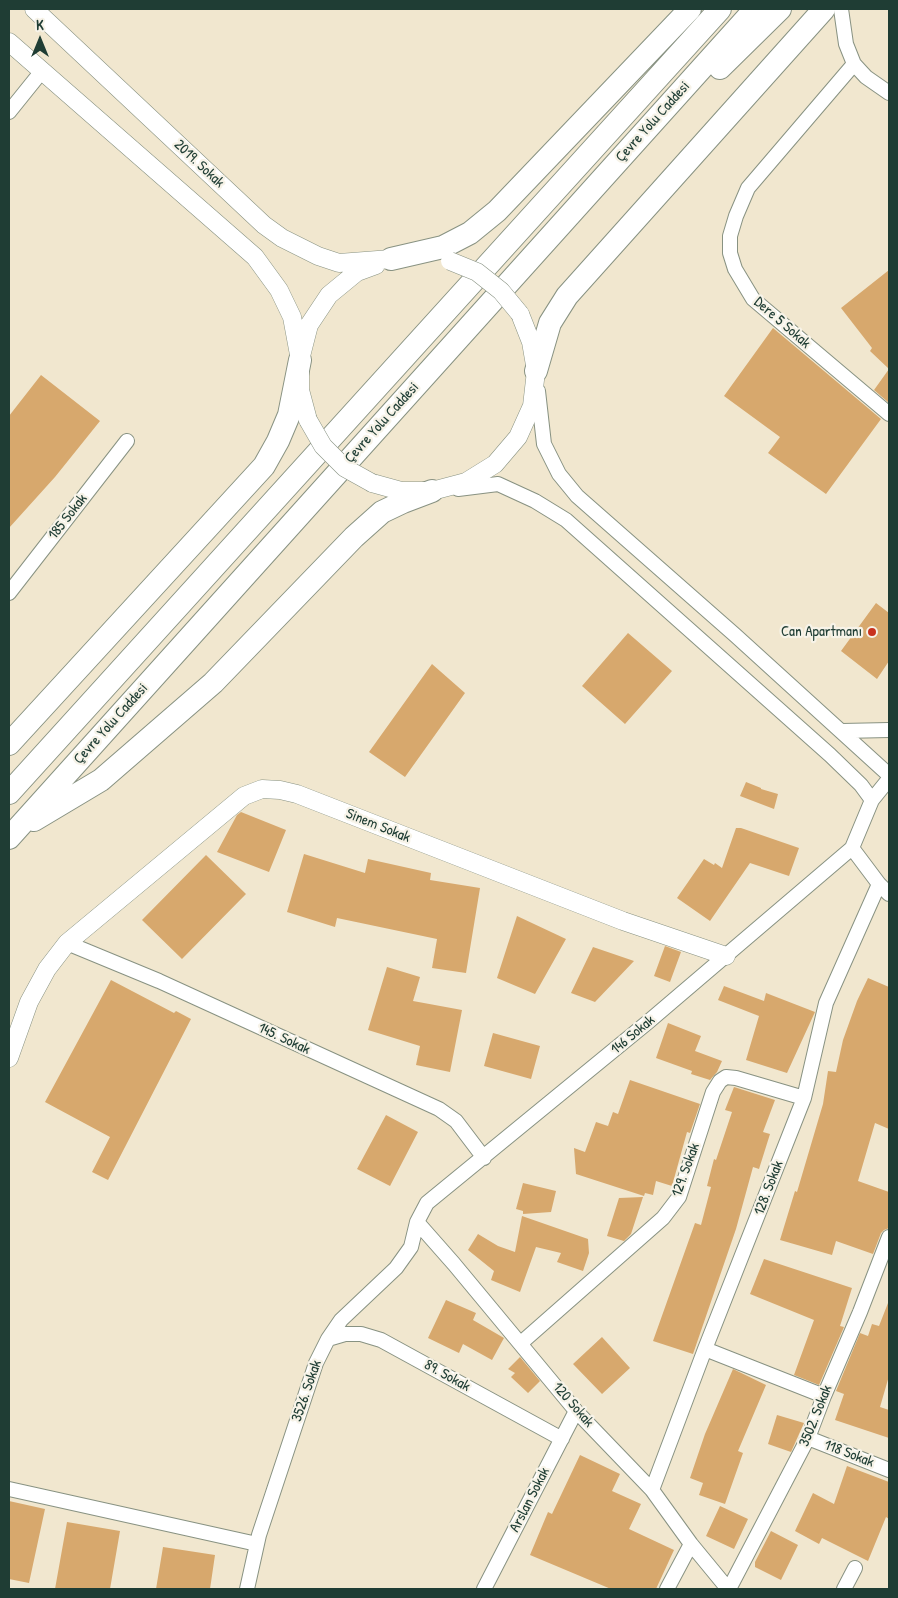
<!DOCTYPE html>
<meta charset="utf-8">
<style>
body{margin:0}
#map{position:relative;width:898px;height:1598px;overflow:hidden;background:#f1e7cf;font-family:"Patrick Hand",sans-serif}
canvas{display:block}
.frame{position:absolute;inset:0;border:10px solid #1f3d34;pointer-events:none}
.north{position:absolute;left:15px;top:15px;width:50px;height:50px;-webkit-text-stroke:4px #f7f3e8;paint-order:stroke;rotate:0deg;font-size:14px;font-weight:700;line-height:20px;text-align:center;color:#1f3d34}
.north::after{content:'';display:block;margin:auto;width:18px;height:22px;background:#1f3d34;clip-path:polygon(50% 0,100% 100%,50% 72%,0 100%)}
</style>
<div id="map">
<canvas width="898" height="1598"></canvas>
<div class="frame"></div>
<div class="north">K</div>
</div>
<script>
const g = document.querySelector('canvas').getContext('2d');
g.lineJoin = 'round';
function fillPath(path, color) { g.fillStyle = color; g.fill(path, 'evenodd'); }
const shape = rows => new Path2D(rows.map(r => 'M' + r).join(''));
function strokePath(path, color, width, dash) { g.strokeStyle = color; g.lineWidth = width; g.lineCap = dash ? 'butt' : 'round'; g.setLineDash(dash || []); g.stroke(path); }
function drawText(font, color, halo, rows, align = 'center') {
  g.font = font + ' "Patrick Hand",sans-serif'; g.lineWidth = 4.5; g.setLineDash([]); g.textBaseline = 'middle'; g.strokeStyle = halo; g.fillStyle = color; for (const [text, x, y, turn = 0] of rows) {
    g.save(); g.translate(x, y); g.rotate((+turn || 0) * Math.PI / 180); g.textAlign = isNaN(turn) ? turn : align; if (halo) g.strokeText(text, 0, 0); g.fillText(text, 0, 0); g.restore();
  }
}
const building = shape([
 [889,270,889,403,874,390,889,369,870,351,872,348,841,308],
 [773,328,881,419,826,494,768,453,780,437,724,396],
 [41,375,100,421,55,477,9,528,9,416],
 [876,603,889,613,889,661,877,679,841,651],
 [628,633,672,671,625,724,582,686],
 [432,664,465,693,405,777,369,752],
 [746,782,761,788,761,789,778,794,774,809,740,796],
 [241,812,286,830,269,872,217,852,237,815],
 [736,828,741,828,799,848,789,876,750,863,710,921,677,898,704,859,714,865,715,863,722,868],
 [304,854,365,873,368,859,431,873,430,880,480,888,466,973,432,968,437,939,337,918,335,927,287,912],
 [206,855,246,894,182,959,142,920],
 [517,916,566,939,535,994,497,978],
 [665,946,681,952,670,982,654,976],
 [593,947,634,961,595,1002,571,993],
 [387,967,420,977,413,1001,462,1010,450,1072,416,1065,420,1046,368,1030],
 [868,978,889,987,889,1129,875,1123,858,1181,889,1192,889,1228,884,1230,881,1233,873,1254,836,1241,832,1255,780,1240,795,1191,797,1192,823,1104,828,1071,836,1072,843,1040,857,1001],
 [111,980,174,1013,176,1011,191,1019,108,1180,92,1172,110,1137,45,1102],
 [724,986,764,1001,766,993,815,1012,787,1073,746,1060,759,1016,718,1000],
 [668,1023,701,1036,695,1051,722,1061,717,1072,710,1080,691,1074,692,1071,656,1058],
 [493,1033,540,1046,531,1079,484,1066],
 [630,1080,700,1104,690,1133,687,1132,672,1186,656,1181,653,1195,645,1193,644,1196,576,1174,574,1148,585,1152,596,1122,608,1126,613,1112,618,1114],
 [734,1087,775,1100,763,1132,770,1134,759,1169,753,1167,736,1229,693,1354,653,1341,695,1223,701,1225,711,1187,707,1186,714,1159,716,1160,732,1112,725,1110],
 [386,1115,418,1132,390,1186,357,1169],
 [523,1183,556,1191,551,1212,523,1214,523,1211,516,1209],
 [643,1197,631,1234,624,1241,607,1236,619,1198],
 [522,1216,588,1239,589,1253,583,1271,557,1262,561,1253,536,1247,520,1292,491,1280,494,1271,468,1250,478,1234,498,1246,515,1252],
 [764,1259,852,1288,840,1326,844,1327,819,1385,794,1375,814,1320,750,1294],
 [446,1300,476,1313,473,1320,504,1338,492,1360,463,1344,459,1353,428,1338],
 [888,1303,889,1376,880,1407,889,1410,889,1438,835,1420,844,1394,836,1391,860,1333,868,1336,872,1324,879,1326],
 [602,1337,630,1368,602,1394,573,1364],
 [520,1357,540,1381,528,1393,511,1377,515,1373,508,1369],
 [733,1369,766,1385,738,1451,743,1453,725,1504,699,1495,703,1483,690,1478,705,1434],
 [777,1415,804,1423,791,1452,768,1444],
 [580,1455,620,1474,612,1491,641,1504,629,1529,674,1550,656,1589,611,1589,530,1555,548,1512,552,1514],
 [847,1466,889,1482,889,1519,886,1517,868,1561,822,1538,819,1544,795,1531,813,1493,834,1504],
 [9,1501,45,1509,29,1583,9,1579],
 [720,1506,748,1519,734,1549,706,1536],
 [67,1522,120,1531,110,1589,55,1589],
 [771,1531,798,1545,781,1580,755,1567,755,1562],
 [163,1547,215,1555,210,1589,156,1589]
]);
const minor = shape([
 [841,9,846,44,854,64,866,77,889,93],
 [854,64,748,188,736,216,730,236,730,253,735,269,753,299,889,414],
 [9,112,42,71],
 [538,391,544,444,559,474,577,496,735,635,889,775],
 [458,489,498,484,535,501,566,520,830,755,861,785,872,800],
 [9,593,127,441],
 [842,731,889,730],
 [852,848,879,884,889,894],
 [67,943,159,981,439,1109,456,1121,484,1158],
 [417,1222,454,1264,576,1411,652,1490,691,1544,728,1589],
 [328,1339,345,1334,361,1334,381,1340,562,1439],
 [521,1343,663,1218,679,1197,713,1092,720,1081,726,1077,736,1078,804,1098],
 [705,1349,824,1396],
 [808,1438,889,1470],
 [9,1489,257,1544],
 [652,1490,705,1349,804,1098,826,1003,879,884],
 [247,1589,259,1535,316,1363,328,1339,341,1320,396,1268,411,1247,417,1222,427,1203,648,1022,852,848,872,800,889,779],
 [484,1589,576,1411],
 [667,1589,691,1544],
 [729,1589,808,1438,824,1396,860,1312,889,1237],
 [844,1589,855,1568]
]);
const tertiary = shape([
 [34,9,264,225,282,238,318,256,339,263,391,259],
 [9,42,255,257,279,290,292,317,300,360],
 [308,420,300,390,300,360,309,325,329,295,357,272,376,265],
 [372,483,401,491,432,491,466,482,495,464,518,437,532,406,536,371,531,342,520,314],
 [9,1058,29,1002,47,969,67,943,244,796,262,789,280,790,297,794,623,921,726,956]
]);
const trunk = shape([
 [720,68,780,9],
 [391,259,443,247,470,233,497,211,690,9],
 [536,371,550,323,567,296,824,9],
 [9,744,264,466,278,441,289,415,300,360],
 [9,793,720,9],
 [34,820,101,780,213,683,354,537,382,512,403,502,432,491],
 [9,838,755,9]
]);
const tertiaryBridge = shape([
 [450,261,477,272,501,291,520,314],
 [308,420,323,446,345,468,372,483]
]);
const markers = [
 [872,632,5,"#c8321e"]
];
const streetNames = [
 ["Çevre Yolu Caddesi",653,122,-48],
 ["2019. Sokak",199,164,43],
 ["Dere 5 Sokak",782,323,41],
 ["Çevre Yolu Caddesi",382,423,-48],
 ["185 Sokak",68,517,-52],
 ["Çevre Yolu Caddesi",111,724,-48],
 ["Sinem Sokak",378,826,22],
 ["146 Sokak",633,1035,-40],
 ["145. Sokak",284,1039,25],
 ["129. Sokak",686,1170,-70],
 ["128. Sokak",769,1188,-69],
 ["89. Sokak",447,1376,29],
 ["3526. Sokak",307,1391,-71],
 ["120 Sokak",573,1405,49],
 ["3502. Sokak",816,1416,-68],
 ["118 Sokak",849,1454,21],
 ["Arslan Sokak",530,1500,-63]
];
const poiNames = [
 ["Can Apartmanı",862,632]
];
fillPath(building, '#d7a86d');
strokePath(minor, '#889282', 16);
strokePath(tertiary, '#889282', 19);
strokePath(trunk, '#889282', 24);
strokePath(minor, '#fff', 14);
strokePath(tertiary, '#fff', 18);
strokePath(trunk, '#fff', 22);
strokePath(tertiaryBridge, '#889282', 19, []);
strokePath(tertiaryBridge, '#fff', 18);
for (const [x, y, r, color] of markers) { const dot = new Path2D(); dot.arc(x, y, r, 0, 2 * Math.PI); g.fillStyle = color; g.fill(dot); strokePath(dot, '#f7f3e8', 2); }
drawText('15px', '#1f3d34', '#f7f3e8', streetNames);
drawText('15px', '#1f3d34', '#f7f3e8', poiNames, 'right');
</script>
